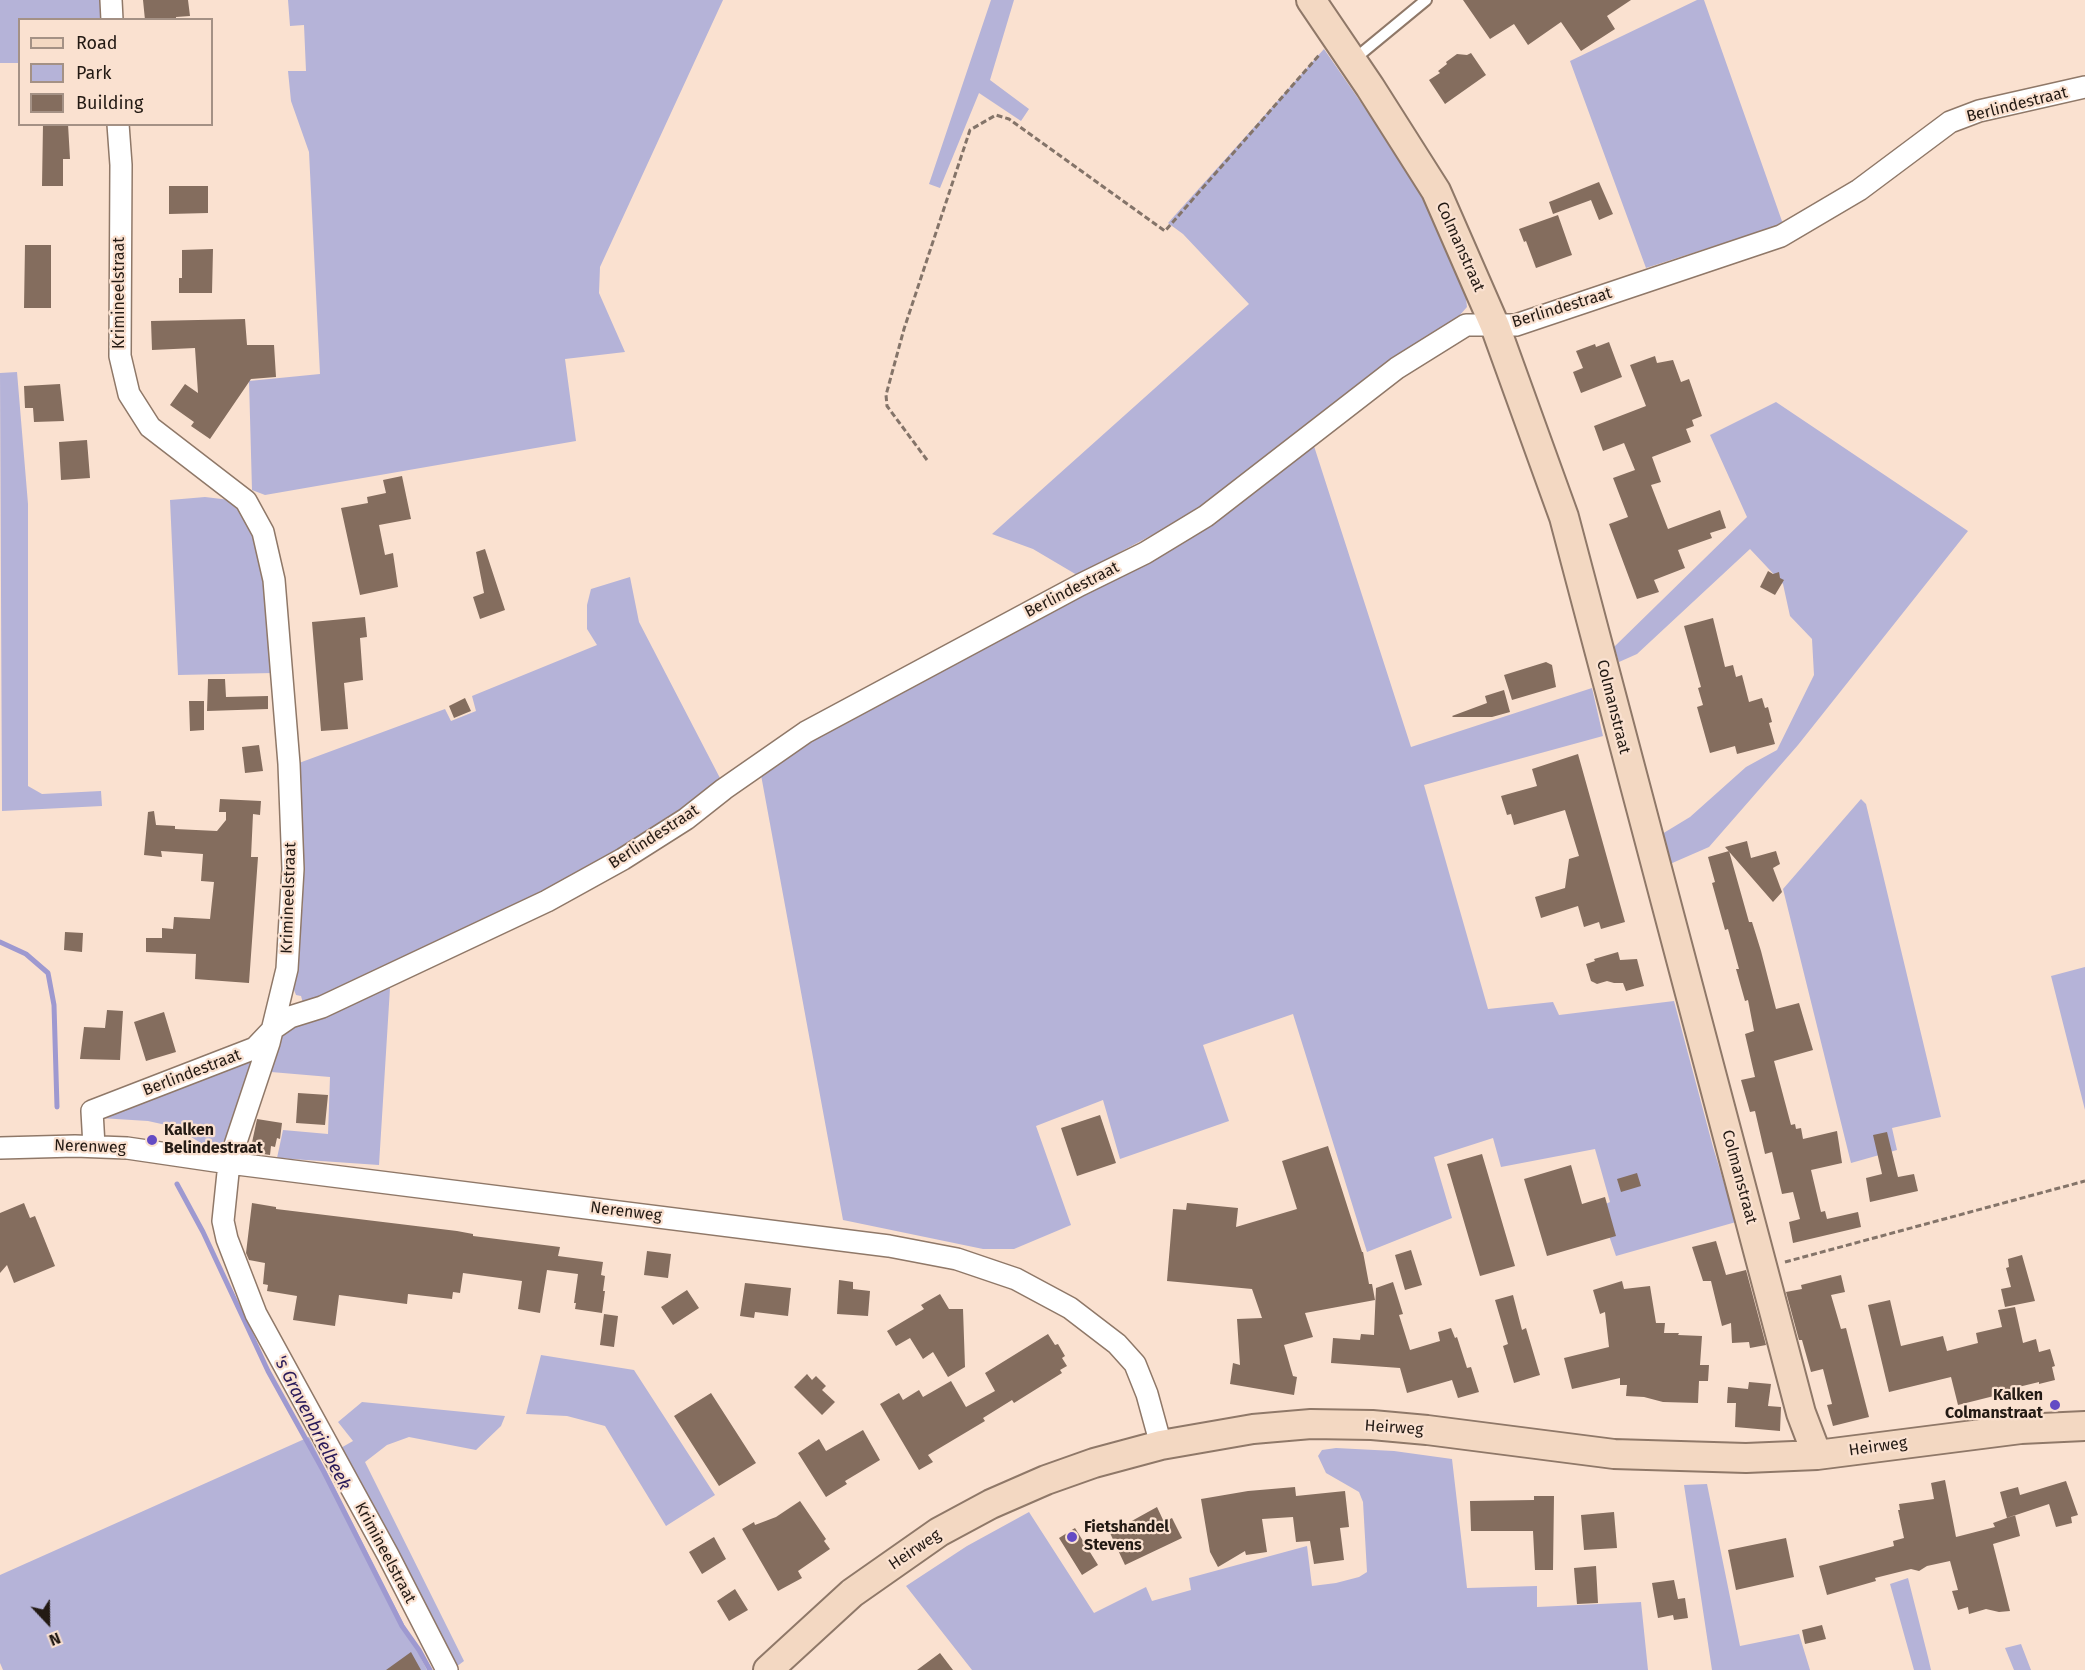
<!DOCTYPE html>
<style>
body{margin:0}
#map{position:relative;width:2085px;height:1670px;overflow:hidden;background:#fae1d0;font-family:"Fira Sans",sans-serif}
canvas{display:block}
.legend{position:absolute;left:18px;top:18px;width:195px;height:108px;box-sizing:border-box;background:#fae1d0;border:2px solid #a49185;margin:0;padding:8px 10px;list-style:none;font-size:18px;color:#231a14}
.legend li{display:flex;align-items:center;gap:12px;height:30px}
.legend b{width:30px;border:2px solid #a49185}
.north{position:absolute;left:18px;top:1592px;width:60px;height:60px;-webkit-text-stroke:4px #fae1d0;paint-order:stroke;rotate:158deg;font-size:16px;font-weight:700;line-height:24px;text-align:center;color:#231a14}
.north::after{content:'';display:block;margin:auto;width:21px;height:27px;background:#231a14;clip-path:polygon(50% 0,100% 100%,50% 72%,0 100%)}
</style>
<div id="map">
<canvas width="2085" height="1670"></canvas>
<ul class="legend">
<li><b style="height:8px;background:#f3d8c2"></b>Road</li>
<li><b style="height:16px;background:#b5b3d8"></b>Park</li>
<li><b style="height:16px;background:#846d5e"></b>Building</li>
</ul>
<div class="north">N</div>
</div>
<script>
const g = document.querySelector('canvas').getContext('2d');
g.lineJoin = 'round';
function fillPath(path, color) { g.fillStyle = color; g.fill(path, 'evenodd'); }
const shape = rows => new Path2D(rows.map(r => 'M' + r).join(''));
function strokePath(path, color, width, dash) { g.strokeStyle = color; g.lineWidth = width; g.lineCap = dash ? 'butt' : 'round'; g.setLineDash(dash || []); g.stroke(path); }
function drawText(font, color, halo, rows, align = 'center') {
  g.font = font + ' "Fira Sans",sans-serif'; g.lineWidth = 4.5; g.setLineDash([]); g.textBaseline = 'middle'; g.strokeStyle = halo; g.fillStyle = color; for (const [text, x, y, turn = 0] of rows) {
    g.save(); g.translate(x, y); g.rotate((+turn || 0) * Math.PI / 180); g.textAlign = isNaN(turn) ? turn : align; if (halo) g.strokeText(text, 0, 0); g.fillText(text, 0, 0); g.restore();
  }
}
const green = shape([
 [0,0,102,0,104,19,20,20,19,63,0,63],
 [288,0,723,0,600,267,599,293,625,352,565,359,576,441,265,495,252,490,249,381,320,374,309,152,291,101,288,71,306,71,304,25,290,26],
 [991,0,1014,0,990,80,1029,109,1021,121,979,93,940,188,929,184],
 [1697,0,1704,0,1783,224,1646,268,1570,61],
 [1324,49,1407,169,1431,215,1466,298,1467,307,1459,316,1218,496,1182,519,1077,575,1033,549,992,534,1249,304,1183,234,1168,223],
 [17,372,28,504,28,786,42,794,101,791,102,806,2,811,0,373],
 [1776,402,1968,531,1798,745,1709,847,1670,864,1662,834,1690,817,1746,767,1777,750,1814,675,1812,639,1790,616,1783,584,1750,549,1637,654,1619,662,1614,647,1747,517,1710,435],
 [1313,443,1411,747,1592,688,1603,736,1424,785,1488,1009,1553,1002,1559,1015,1674,1001,1713,1147,1736,1222,1616,1256,1599,1207,1610,1202,1595,1149,1501,1167,1493,1138,1434,1157,1452,1218,1367,1252,1293,1014,1203,1045,1229,1121,1120,1159,1103,1100,1036,1126,1071,1225,1014,1249,983,1249,843,1220,761,775,804,746,863,713,1071,599,1185,542],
 [205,497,230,500,241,510,254,533,266,583,273,673,178,675,170,500],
 [630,577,639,622,721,780,690,806,614,856,530,901,304,1006,301,996,296,995,294,990,303,902,299,763,445,709,451,721,476,711,472,696,597,645,587,629,587,605,591,589],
 [1861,799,1866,804,1941,1117,1892,1128,1897,1150,1851,1163,1783,889],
 [2085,967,2085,1110,2051,976],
 [390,988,379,1165,277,1158,283,1130,328,1134,330,1077,271,1072,279,1031],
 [259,1051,228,1146,204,1145,175,1127,148,1121,100,1118],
 [541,1355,634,1370,715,1495,666,1526,605,1426,567,1416,526,1414],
 [362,1402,505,1416,501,1426,476,1450,409,1437,387,1445,365,1462,464,1661,456,1667,339,1449,353,1441,338,1422],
 [309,1437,427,1670,3,1670,0,1663,0,1575],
 [1336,1448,1394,1451,1452,1459,1467,1588,1537,1586,1537,1607,1641,1602,1648,1670,972,1670,906,1586,967,1546,1029,1512,1094,1613,1146,1587,1152,1601,1191,1590,1189,1578,1307,1546,1312,1586,1336,1583,1359,1577,1367,1572,1363,1502,1359,1492,1326,1473,1318,1456,1322,1450],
 [1707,1484,1740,1646,1799,1634,1810,1670,1712,1670,1684,1485],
 [1908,1578,1928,1657,1931,1670,1914,1670,1890,1584],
 [2021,1644,2031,1670,2014,1670,2005,1648]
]);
const stream = shape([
 [0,942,26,954,48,973,54,1005,57,1107],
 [177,1184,203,1232,268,1371,324,1472,402,1626,419,1650,430,1670]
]);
const building = shape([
 [143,0,188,0,190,16,176,17,176,20,145,20],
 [1463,0,1631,0,1607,16,1615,29,1581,51,1561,22,1528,45,1514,24,1490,39],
 [1471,53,1486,75,1445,104,1429,80,1440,73,1438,71,1447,64,1446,62,1457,54,1467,55],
 [43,124,68,124,70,159,63,159,63,186,42,186],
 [1599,182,1613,214,1599,220,1591,200,1553,214,1549,202],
 [169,186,208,186,208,213,169,214],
 [1558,215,1572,255,1536,268,1526,241,1524,242,1519,229],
 [25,245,51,245,51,308,24,308],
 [213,249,212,293,179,293,179,278,182,278,182,250],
 [245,319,247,345,274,345,276,377,251,379,210,439,191,426,194,422,170,405,185,384,198,393,195,348,152,350,151,321],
 [1609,342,1622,377,1581,393,1573,372,1583,368,1576,351,1595,344,1596,347],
 [1655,356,1657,363,1673,360,1681,382,1689,379,1702,416,1692,420,1694,426,1686,429,1691,442,1652,457,1661,482,1651,485,1668,529,1720,510,1726,528,1710,533,1712,538,1678,550,1685,568,1654,580,1659,592,1637,599,1609,524,1628,517,1613,478,1635,470,1624,443,1603,451,1594,426,1646,406,1630,365],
 [60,384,64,421,34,422,33,408,25,408,24,386],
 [87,440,90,478,61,480,59,442],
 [402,476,411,519,379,525,385,555,393,553,398,587,360,595,341,508,368,503,367,497,386,493,383,480],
 [485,549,505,610,480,619,473,597,484,593,476,552],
 [1768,571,1773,574,1779,572,1780,578,1784,580,1775,595,1760,587],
 [365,617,367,637,360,638,363,680,344,683,348,729,321,731,312,622],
 [1713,618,1725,667,1733,665,1736,677,1742,675,1749,702,1762,698,1765,708,1768,707,1772,722,1769,723,1775,744,1737,754,1735,746,1710,753,1697,707,1703,705,1698,688,1701,687,1684,626],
 [1546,662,1552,665,1556,687,1512,700,1504,675],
 [208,679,225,679,226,697,268,696,268,709,207,711],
 [1504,690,1510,712,1492,717,1453,717,1452,716,1487,703,1485,696],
 [465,698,471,711,454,718,449,706],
 [189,701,204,701,204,730,190,731],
 [259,745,263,771,245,773,242,747],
 [1578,754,1625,922,1601,929,1599,922,1584,927,1578,906,1541,918,1535,897,1565,888,1569,859,1579,856,1565,810,1514,825,1511,814,1507,815,1501,796,1537,786,1532,769],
 [220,799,261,801,260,815,253,814,251,857,258,857,249,983,195,979,196,954,146,952,146,938,162,938,162,928,173,929,174,917,210,919,214,882,201,881,203,854,161,851,162,857,144,855,148,812,154,811,156,825,175,826,175,829,217,831,226,820,226,812,219,812],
 [1747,841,1751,858,1776,851,1780,864,1773,868,1782,892,1773,902,1725,847],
 [1729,851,1749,922,1752,922,1761,951,1776,1009,1799,1003,1813,1050,1774,1061,1791,1125,1795,1124,1796,1129,1801,1128,1803,1139,1837,1131,1842,1163,1811,1170,1821,1212,1825,1211,1827,1219,1858,1212,1861,1227,1793,1243,1789,1222,1800,1219,1793,1192,1782,1194,1772,1152,1765,1154,1755,1111,1750,1112,1741,1080,1755,1077,1745,1034,1754,1031,1748,1000,1745,1001,1736,969,1739,969,1728,929,1725,930,1712,883,1715,882,1708,857],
 [65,932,83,933,82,952,64,950],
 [1618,952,1620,960,1637,959,1644,986,1626,991,1623,983,1614,983,1607,981,1597,984,1591,981,1586,964,1595,961,1594,959],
 [107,1010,123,1011,120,1060,80,1059,84,1027,105,1028],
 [164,1012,176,1052,146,1061,134,1022],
 [298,1093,328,1095,325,1125,296,1123],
 [1100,1115,1116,1163,1077,1176,1061,1128],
 [257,1119,282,1123,280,1139,277,1138,275,1147,271,1146,270,1155,250,1152],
 [1887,1132,1898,1177,1914,1174,1918,1191,1870,1202,1866,1178,1882,1174,1873,1135],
 [1328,1146,1362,1252,1363,1252,1369,1284,1372,1284,1375,1300,1305,1313,1313,1337,1284,1345,1293,1376,1297,1377,1294,1395,1230,1384,1233,1363,1240,1365,1237,1319,1262,1318,1252,1289,1167,1281,1173,1209,1186,1210,1187,1203,1238,1208,1236,1227,1297,1209,1282,1161],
 [1482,1154,1515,1266,1480,1276,1447,1164],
 [1571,1165,1582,1204,1605,1197,1616,1236,1547,1256,1524,1179],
 [1637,1173,1641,1186,1621,1192,1617,1179],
 [24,1203,30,1218,35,1216,55,1266,14,1283,7,1265,0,1273,0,1213],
 [252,1203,276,1207,276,1209,457,1231,473,1234,473,1236,560,1247,558,1256,603,1262,601,1275,605,1276,603,1291,605,1291,602,1313,575,1309,576,1303,574,1303,578,1274,547,1270,540,1313,518,1309,522,1281,463,1273,460,1293,453,1292,452,1299,408,1294,407,1304,339,1295,335,1326,293,1320,297,1296,267,1291,268,1285,263,1284,265,1263,249,1260,246,1253],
 [1716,1241,1726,1275,1746,1270,1766,1345,1750,1348,1749,1342,1732,1343,1731,1323,1722,1326,1711,1281,1703,1281,1692,1247],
 [1411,1250,1422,1285,1405,1290,1395,1255],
 [647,1251,671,1254,668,1278,644,1275],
 [2022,1255,2035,1301,2005,1307,2001,1289,2011,1287,2006,1268,2009,1267,2008,1259],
 [1841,1275,1845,1292,1831,1295,1841,1329,1846,1328,1869,1417,1833,1426,1827,1405,1832,1404,1823,1369,1811,1372,1802,1340,1799,1340,1786,1292,1802,1289,1801,1285],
 [839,1280,853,1282,853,1289,870,1291,868,1316,837,1314],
 [1622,1281,1624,1289,1650,1286,1656,1323,1665,1323,1664,1333,1679,1333,1678,1335,1702,1336,1700,1365,1709,1365,1708,1381,1699,1381,1698,1403,1663,1402,1644,1397,1626,1396,1627,1385,1620,1385,1620,1378,1572,1389,1564,1358,1609,1347,1605,1312,1600,1314,1593,1290],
 [1393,1282,1403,1314,1399,1315,1410,1350,1440,1341,1438,1332,1451,1328,1455,1338,1457,1337,1467,1368,1471,1367,1479,1392,1458,1398,1452,1380,1407,1393,1400,1368,1331,1363,1333,1338,1360,1340,1361,1334,1374,1335,1376,1288],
 [745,1283,791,1288,788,1316,755,1312,754,1318,740,1316],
 [687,1290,699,1308,673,1325,661,1307],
 [940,1294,949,1309,963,1309,965,1367,948,1377,933,1352,923,1359,910,1338,896,1346,887,1331,924,1309,921,1305],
 [1513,1295,1522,1330,1526,1328,1540,1375,1514,1383,1503,1346,1508,1344,1495,1300],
 [1890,1300,1901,1346,1943,1336,1947,1351,1978,1343,1976,1333,2002,1327,1998,1310,2015,1307,2023,1343,2036,1339,2039,1352,2050,1349,2055,1366,2052,1367,2055,1380,2039,1384,2039,1382,2002,1391,2002,1394,1958,1405,1951,1377,1889,1392,1868,1305],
 [604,1314,618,1316,614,1347,600,1345],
 [1048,1334,1055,1345,1058,1344,1065,1356,1062,1358,1067,1366,1060,1370,1062,1373,1014,1403,1012,1400,983,1418,985,1421,928,1455,933,1462,919,1470,880,1404,899,1393,903,1400,919,1390,923,1397,951,1381,966,1407,995,1391,985,1373],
 [807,1374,812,1380,816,1376,826,1386,822,1390,835,1402,822,1415,794,1387],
 [1749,1382,1771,1384,1768,1406,1781,1407,1780,1431,1735,1427,1736,1403,1727,1403,1728,1387,1748,1389],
 [711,1393,756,1463,719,1486,674,1416],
 [863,1430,880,1460,845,1481,847,1484,826,1497,798,1453,819,1439,826,1451],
 [1945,1480,1956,1537,1995,1527,1993,1523,2015,1515,2020,1536,1993,1544,2010,1611,1999,1612,1986,1609,1969,1614,1968,1607,1958,1610,1952,1591,1958,1590,1950,1561,1927,1566,1919,1571,1911,1569,1875,1578,1876,1581,1827,1595,1819,1566,1894,1546,1893,1541,1904,1538,1898,1510,1900,1510,1899,1504,1934,1499,1931,1483],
 [2066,1481,2078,1515,2071,1517,2072,1523,2056,1527,2049,1504,2007,1518,2000,1492,2018,1487,2020,1495],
 [1295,1487,1296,1496,1345,1491,1349,1527,1340,1528,1344,1560,1314,1564,1310,1541,1296,1542,1293,1517,1262,1519,1267,1552,1246,1555,1245,1551,1218,1567,1210,1552,1201,1499,1248,1491],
 [1534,1496,1554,1496,1553,1570,1535,1570,1533,1531,1471,1531,1470,1501,1534,1500],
 [800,1501,826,1539,824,1541,830,1549,798,1571,802,1578,778,1591,742,1529,754,1522,755,1525,776,1517],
 [1157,1507,1164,1522,1172,1518,1182,1538,1125,1565,1110,1533],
 [1614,1512,1617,1548,1584,1550,1581,1515],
 [1075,1528,1098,1565,1082,1575,1059,1538],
 [714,1537,726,1559,702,1574,689,1552],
 [1786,1538,1794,1577,1736,1590,1728,1550],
 [1596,1566,1598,1603,1577,1604,1574,1568],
 [1674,1580,1678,1599,1685,1598,1688,1618,1674,1620,1673,1615,1658,1618,1652,1583],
 [735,1589,748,1610,729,1621,717,1601],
 [1822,1625,1826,1639,1805,1644,1802,1630],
 [411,1652,421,1670,386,1670],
 [940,1653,953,1670,917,1670]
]);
const path = shape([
 [927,460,887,406,886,395,904,329,970,130,996,115,1009,119,1165,231,1320,54],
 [1785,1262,2085,1181]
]);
const lane = shape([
 [1352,61,1426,0]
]);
const street = shape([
 [111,0,112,20],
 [118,124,121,165,120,356,129,394,150,427,246,501,263,532,274,580,289,764,293,869,287,969,269,1043,229,1163,223,1221,227,1239,256,1314,388,1555,447,1670],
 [94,1146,92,1111,255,1048,274,1028,290,1017,322,1007,547,901,623,859,686,819,724,789,806,732,1080,585,1145,553,1206,516,1397,368,1466,325,1516,325,1781,236,1859,190,1950,122,1979,111,2085,87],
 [0,1148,75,1146,127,1148,229,1163,889,1246,957,1259,1016,1279,1070,1308,1117,1344,1135,1364,1147,1394,1161,1445]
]);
const secondary = shape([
 [1311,0,1370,87,1436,191,1495,326,1564,517,1801,1413,1817,1455],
 [768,1670,852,1593,939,1532,991,1504,1046,1480,1094,1463,1161,1445,1253,1429,1311,1424,1372,1425,1427,1430,1614,1454,1746,1458,1817,1455,2021,1429,2085,1426]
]);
const markers = [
 [152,1140,6,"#644bc4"],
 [2055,1405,6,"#644bc4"],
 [1072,1537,6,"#644bc4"]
];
const streetNames = [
 ["Berlindestraat",2017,105,-14],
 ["Colmanstraat",1460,247,66],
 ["Krimineelstraat",120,293,-90],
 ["Berlindestraat",1562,308,-17],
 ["Berlindestraat",1072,590,-27],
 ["Colmanstraat",1613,707,76],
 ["Berlindestraat",654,837,-33],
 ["Krimineelstraat",289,898,-88],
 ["Berlindestraat",192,1073,-21],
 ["Nerenweg",90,1147,2],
 ["Colmanstraat",1739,1177,75],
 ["Nerenweg",626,1212,7],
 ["Heirweg",1394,1428,4],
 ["Heirweg",1878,1447,-8],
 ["Heirweg",915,1550,-34],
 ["Krimineelstraat",385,1553,62]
];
const poiNames = [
 ["Kalken",164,1131],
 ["Belindestraat",164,1149],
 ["Kalken",2043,1396,"right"],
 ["Colmanstraat",2043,1414,"right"],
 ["Fietshandel",1084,1528],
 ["Stevens",1084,1546]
];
const waterNames = [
 ["'s Gravenbrielbeek",312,1423,63]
];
fillPath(green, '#b5b3d8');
strokePath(stream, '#9e99d0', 5);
fillPath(building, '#846d5e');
strokePath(lane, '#8f7868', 14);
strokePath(street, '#8f7868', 24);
strokePath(secondary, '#8f7868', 32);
strokePath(path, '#847469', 3, [6, 3]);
strokePath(lane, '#fff', 10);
strokePath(street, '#fff', 21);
strokePath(secondary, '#f3d8c2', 28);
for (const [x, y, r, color] of markers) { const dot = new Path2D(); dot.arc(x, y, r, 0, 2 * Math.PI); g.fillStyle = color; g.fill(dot); strokePath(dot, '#fae1d0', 2); }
drawText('16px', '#231a14', '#fae1d0', streetNames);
drawText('bold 16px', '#231a14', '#fae1d0', poiNames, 'left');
drawText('italic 18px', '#291a5a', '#fae1d0', waterNames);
</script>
